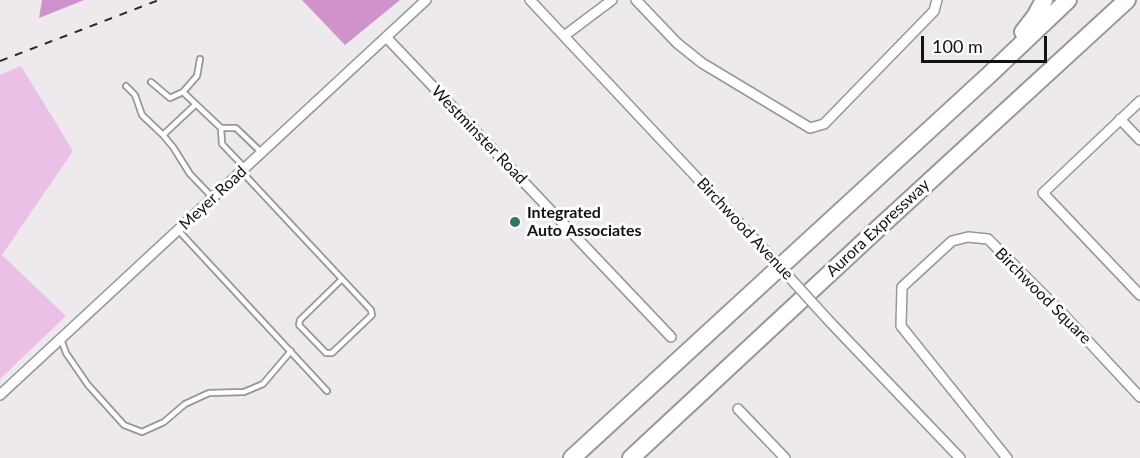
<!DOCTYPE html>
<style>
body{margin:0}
#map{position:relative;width:1140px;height:458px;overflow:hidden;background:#ede9ec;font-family:Lato,sans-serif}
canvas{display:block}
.scale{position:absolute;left:921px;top:36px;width:126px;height:27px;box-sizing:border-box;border:3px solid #131213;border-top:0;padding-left:8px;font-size:18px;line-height:21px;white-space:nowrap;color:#131213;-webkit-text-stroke:4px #fff;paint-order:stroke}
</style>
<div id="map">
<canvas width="1140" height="458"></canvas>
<div class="scale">100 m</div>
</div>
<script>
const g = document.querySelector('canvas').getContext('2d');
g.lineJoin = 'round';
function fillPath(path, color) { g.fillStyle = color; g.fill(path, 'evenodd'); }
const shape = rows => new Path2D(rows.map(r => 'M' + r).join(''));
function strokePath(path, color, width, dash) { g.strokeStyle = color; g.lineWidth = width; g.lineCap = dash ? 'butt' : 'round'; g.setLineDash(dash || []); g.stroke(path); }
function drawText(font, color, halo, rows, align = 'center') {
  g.font = font + ' Lato,sans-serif'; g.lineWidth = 6; g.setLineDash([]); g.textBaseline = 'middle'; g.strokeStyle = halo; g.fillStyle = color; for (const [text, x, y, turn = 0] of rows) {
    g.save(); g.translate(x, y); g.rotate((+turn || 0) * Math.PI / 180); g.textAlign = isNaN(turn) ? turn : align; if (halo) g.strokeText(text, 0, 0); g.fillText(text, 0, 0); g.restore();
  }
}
const green = shape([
 [21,66,73,151,2,255,66,316,0,379,0,75]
]);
const forest = shape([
 [42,0,84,0,39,18],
 [302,0,400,0,345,45]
]);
const service = shape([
 [151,82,170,98,183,92,221,128],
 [126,86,135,95,142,115,163,135,195,105],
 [183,92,197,76,200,59],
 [163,135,173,147,190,174,213,198],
 [245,168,222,144,221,128,236,128,262,153],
 [242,172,371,310,372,315,332,353,326,353,299,325,300,320,342,279],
 [178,230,327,391],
 [61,339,66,353,88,385,124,425,142,432,164,422,185,404,209,393,244,392,263,384,291,351]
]);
const minor = shape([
 [530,0,760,245],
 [636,0,677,43,702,63,810,128,824,124,934,11,937,0],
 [564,36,612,0],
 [386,37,671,337],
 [1140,101,1043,193,1140,295],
 [1120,119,1140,140],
 [830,322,960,458],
 [0,395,426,0],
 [738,409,785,458],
 [1007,458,901,326,902,287,952,241,968,237,988,239,1062,313,1140,397]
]);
const motorway = shape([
 [1023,32,1036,15,1044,0],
 [572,458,989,75,1068,0],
 [631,458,871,235,1127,0]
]);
const rail = shape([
 [0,61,159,0]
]);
const minorBridge = shape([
 [760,245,830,322]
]);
const markers = [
 [515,222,6,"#327567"]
];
const streetNames = [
 ["Westminster Road",479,135,46],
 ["Meyer Road",213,198,-43],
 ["Aurora Expressway",878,228,-43],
 ["Birchwood Avenue",745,229,47],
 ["Birchwood Square",1043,296,45]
];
const poiNames = [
 ["Integrated",527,213],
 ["Auto Associates",527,231]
];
fillPath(green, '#ebc0e7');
fillPath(forest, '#cf92ca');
strokePath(service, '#999699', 8);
strokePath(minor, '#999699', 12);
strokePath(motorway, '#999699', 20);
strokePath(service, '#fff', 4.5);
strokePath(minor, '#fff', 9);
strokePath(motorway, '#fff', 16);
strokePath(rail, '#2a2829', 2, [8, 8]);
strokePath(minorBridge, '#999699', 12, []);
strokePath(minorBridge, '#fff', 9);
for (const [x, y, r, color] of markers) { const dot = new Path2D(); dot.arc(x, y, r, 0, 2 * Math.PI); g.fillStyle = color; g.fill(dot); strokePath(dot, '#fff', 2); }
drawText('16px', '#131213', '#fff', streetNames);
drawText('bold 16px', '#131213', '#fff', poiNames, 'left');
</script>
